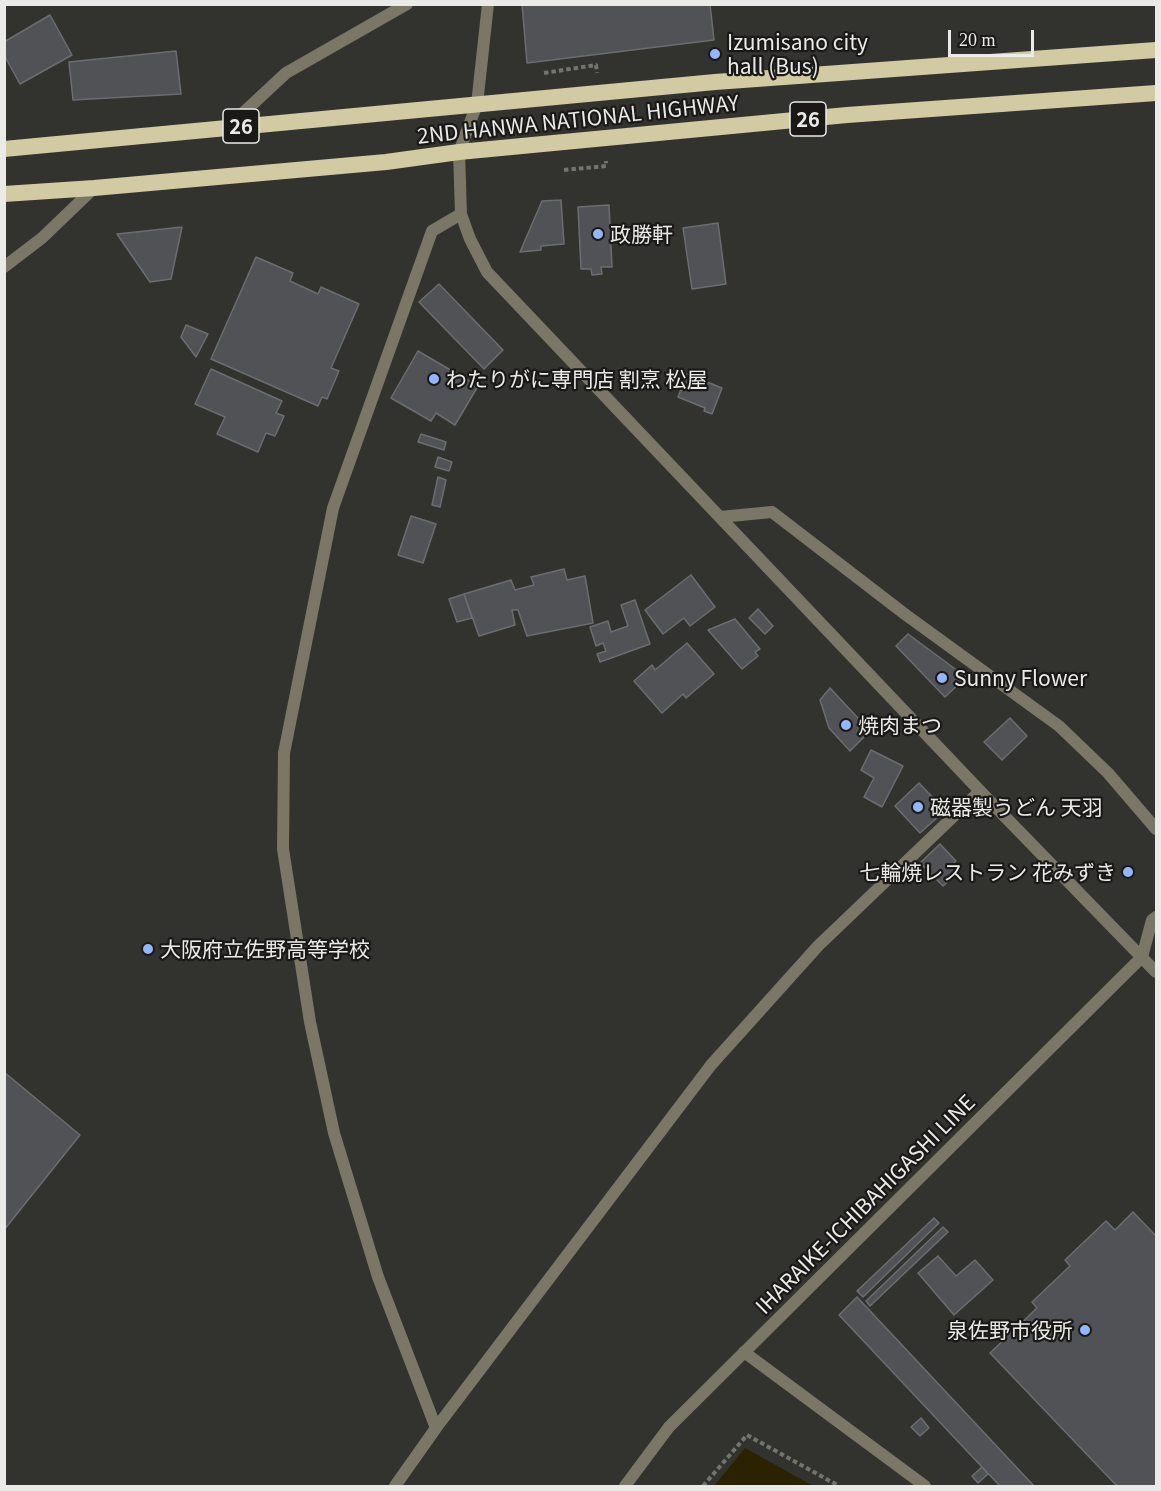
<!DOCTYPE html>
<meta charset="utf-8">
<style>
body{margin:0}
#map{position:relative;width:1161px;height:1491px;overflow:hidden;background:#32322e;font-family:Georgia,serif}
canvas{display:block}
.frame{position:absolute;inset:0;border:6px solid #eaeae8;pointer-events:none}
.scale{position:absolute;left:948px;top:30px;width:86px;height:27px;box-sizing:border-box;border:3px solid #eaeae8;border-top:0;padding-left:8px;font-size:18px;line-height:21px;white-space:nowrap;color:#eaeae8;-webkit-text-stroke:4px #1a1918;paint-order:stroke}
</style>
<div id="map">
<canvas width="1161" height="1491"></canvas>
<div class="frame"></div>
<div class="scale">20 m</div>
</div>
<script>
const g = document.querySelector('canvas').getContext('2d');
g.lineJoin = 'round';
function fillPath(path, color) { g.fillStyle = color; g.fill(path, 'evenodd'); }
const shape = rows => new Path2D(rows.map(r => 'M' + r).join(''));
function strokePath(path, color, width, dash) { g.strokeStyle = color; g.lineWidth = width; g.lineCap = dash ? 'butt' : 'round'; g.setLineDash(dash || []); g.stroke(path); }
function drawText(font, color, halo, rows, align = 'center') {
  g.font = font + ' Georgia,"Noto Sans JP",serif'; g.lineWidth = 4.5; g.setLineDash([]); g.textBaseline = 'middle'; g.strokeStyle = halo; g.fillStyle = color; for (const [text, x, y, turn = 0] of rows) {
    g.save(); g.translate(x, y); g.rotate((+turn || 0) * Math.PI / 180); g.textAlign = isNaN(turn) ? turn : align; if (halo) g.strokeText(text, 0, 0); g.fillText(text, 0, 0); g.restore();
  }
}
const water = shape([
 [745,1448,813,1486,714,1486]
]);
const building = shape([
 [522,4,710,4,714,40,527,63,522,4],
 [50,15,72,55,20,84,4,55,4,42,50,15],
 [176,51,181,94,73,100,69,62,176,51],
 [561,200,564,244,541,246,541,250,520,252,542,201,561,200],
 [609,205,612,267,601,267,602,274,592,275,591,269,581,269,578,207,609,205],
 [718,223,726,284,692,289,683,228,718,223],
 [182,227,171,279,150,282,117,234,182,227],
 [256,257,293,273,290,281,318,294,321,287,359,304,331,368,339,371,327,399,322,397,318,406,211,359,256,257],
 [439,284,503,350,484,369,419,302,439,284],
 [186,325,208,334,196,357,181,337,186,325],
 [418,351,478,386,455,425,436,413,431,421,391,398,418,351],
 [211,369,282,401,276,413,284,416,275,436,266,433,258,452,217,434,225,417,195,404,211,369],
 [687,374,722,388,712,414,704,411,705,408,678,397,687,374],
 [421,434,446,442,444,450,418,442,421,434],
 [438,457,452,462,449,471,435,467,438,457],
 [438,477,446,480,440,507,432,505,438,477],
 [411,516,436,524,423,563,398,555,411,516],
 [564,569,567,580,585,576,593,623,527,636,518,610,512,610,515,625,479,636,464,594,511,580,515,590,534,585,531,577,564,569],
 [691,575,715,607,690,626,684,618,663,634,645,610,691,575],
 [464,594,472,618,457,622,449,599,464,594],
 [635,600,650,644,600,662,597,654,606,651,603,643,596,646,590,627,608,621,611,632,628,626,621,605,635,600],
 [758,609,773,626,765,634,749,618,758,609],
 [735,619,760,649,755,652,758,656,742,669,708,630,735,619],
 [908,634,966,677,945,697,896,646,908,634],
 [687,643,714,674,686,698,683,694,662,713,634,681,652,665,655,670,687,643],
 [830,688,870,731,850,751,829,728,820,700,830,688],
 [1010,718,1027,736,1002,760,984,742,1010,718],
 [871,750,903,766,882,807,864,797,874,778,861,770,871,750],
 [919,783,939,804,939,816,920,833,895,806,919,783],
 [940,844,956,861,951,865,958,872,943,886,920,863,940,844],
 [4,1072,80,1135,4,1230,4,1072],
 [1133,1212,1156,1236,1156,1486,1117,1486,990,1353,1037,1308,1032,1302,1070,1266,1065,1260,1106,1221,1115,1230,1133,1212],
 [934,1218,939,1223,863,1297,857,1291,934,1218],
 [943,1227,948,1232,870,1306,866,1301,943,1227],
 [938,1256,956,1276,975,1260,993,1280,954,1315,918,1273,938,1256],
 [857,1297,1034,1486,1000,1486,982,1467,839,1315,857,1297],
 [921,1418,929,1428,920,1436,911,1427,921,1418],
 [982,1467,988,1474,978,1483,972,1476,982,1467]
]);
const path = shape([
 [544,73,596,65,597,73],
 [564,170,606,166,606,161],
 [703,1486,747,1435,839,1486]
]);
const minor = shape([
 [477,104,488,4],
 [227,128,286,73,407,4],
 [4,267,42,238,94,188],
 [720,517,772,512,906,615,1059,726,1108,773,1156,829],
 [1142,957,1152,920,1156,917],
 [744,1352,925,1486],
 [436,1428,378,1277,334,1133,310,1022,283,849,284,753,333,508,432,231,461,214],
 [395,1486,436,1428,711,1065,818,946,980,791]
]);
const tertiary = shape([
 [477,104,459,152,461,214,470,239,487,272,980,791,1156,972],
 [625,1486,669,1427,1142,957]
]);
const trunk = shape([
 [4,149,715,82,1156,50],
 [4,194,94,188,386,162,459,152,847,115,1156,93]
]);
const markers = [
 [715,54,6,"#92b7fd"],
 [598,234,6,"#92b7fd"],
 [434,379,6,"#92b7fd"],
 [942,678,6,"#92b7fd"],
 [846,725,6,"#92b7fd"],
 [918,807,6,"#92b7fd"],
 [1128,872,6,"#92b7fd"],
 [148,949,6,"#92b7fd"],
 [1085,1330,6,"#92b7fd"]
];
const shields = [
 [808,119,36],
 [241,126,36]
];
const shieldNames = [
 ["26",808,119],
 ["26",241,126]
];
const poiNames = [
 ["Izumisano city",727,42],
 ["hall (Bus)",727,66],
 ["政勝軒",610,234],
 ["わたりがに専門店 割烹 松屋",446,379],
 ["Sunny Flower",954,678],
 ["焼肉まつ",858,725],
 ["磁器製うどん 天羽",930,807],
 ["七輪焼レストラン 花みずき",1116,872,"right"],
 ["大阪府立佐野高等学校",160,949],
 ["泉佐野市役所",1073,1330,"right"]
];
const streetNames = [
 ["2ND HANWA NATIONAL HIGHWAY",578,119,-6],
 ["IHARAIKE-ICHIBAHIGASHI LINE",865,1204,-45]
];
fillPath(water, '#2a2200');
fillPath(building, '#505255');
strokePath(building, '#6b6d70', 1.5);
strokePath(path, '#73736f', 4, [4.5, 3]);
strokePath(minor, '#7a7766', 12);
strokePath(tertiary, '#7a7766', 12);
strokePath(trunk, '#d1caa3', 16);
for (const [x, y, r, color] of markers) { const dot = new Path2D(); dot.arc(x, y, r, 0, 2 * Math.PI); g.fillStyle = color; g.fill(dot); strokePath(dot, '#1a1918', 2); }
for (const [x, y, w] of shields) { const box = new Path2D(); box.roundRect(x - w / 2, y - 17, w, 34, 4.5); g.fillStyle = '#1a1918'; g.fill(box); strokePath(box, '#eaeae8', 1.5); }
drawText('bold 20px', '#eaeae8', null, shieldNames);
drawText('21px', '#eaeae8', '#1a1918', poiNames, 'left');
drawText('21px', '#eaeae8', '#1a1918', streetNames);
</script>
